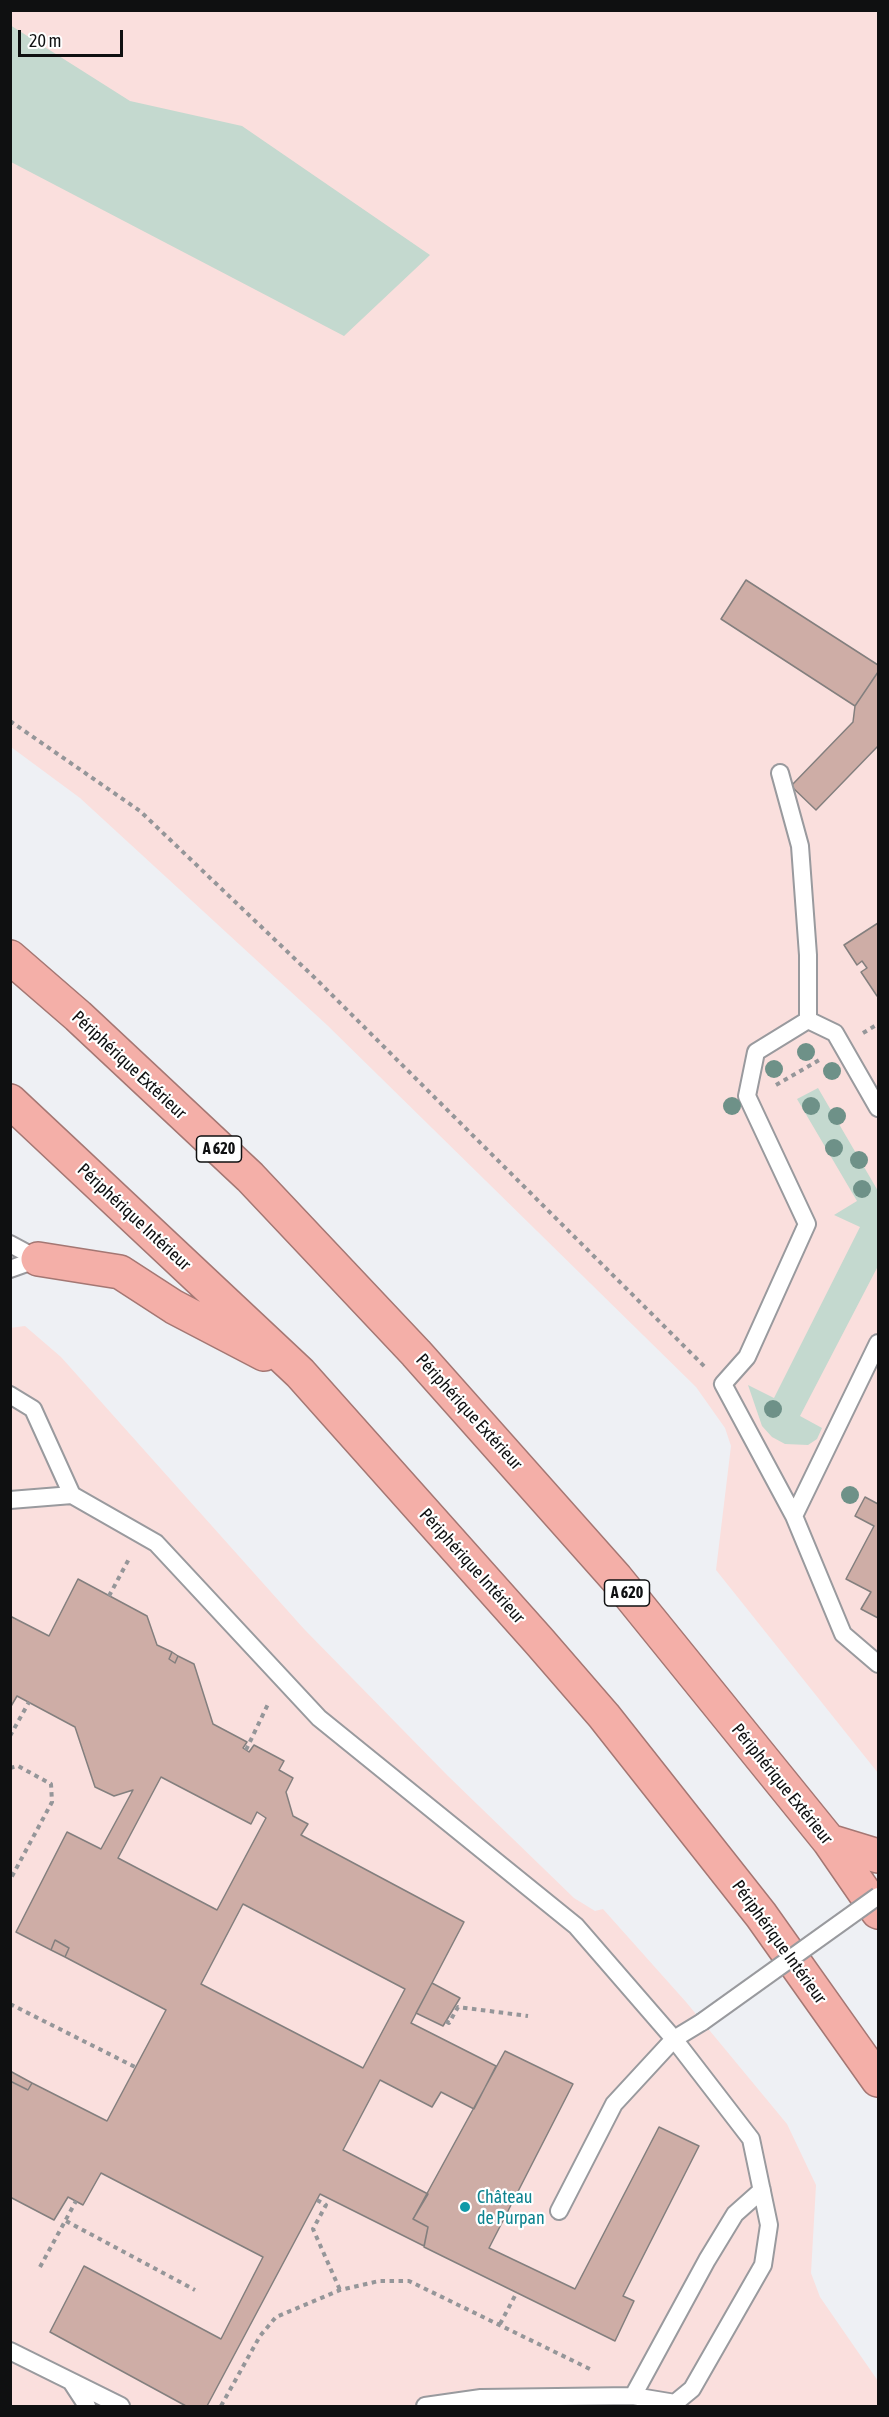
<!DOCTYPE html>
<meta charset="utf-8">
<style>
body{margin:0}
#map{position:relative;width:889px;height:2417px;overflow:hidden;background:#eef0f4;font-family:"Asap Condensed",sans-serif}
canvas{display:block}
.frame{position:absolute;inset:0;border:12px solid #0f1011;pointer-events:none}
.scale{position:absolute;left:18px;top:30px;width:105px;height:27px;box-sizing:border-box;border:3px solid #0f1011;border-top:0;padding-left:8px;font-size:18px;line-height:21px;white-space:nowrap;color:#0f1011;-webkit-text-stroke:4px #fff;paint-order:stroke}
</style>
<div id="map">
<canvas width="889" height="2417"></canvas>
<div class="frame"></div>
<div class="scale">20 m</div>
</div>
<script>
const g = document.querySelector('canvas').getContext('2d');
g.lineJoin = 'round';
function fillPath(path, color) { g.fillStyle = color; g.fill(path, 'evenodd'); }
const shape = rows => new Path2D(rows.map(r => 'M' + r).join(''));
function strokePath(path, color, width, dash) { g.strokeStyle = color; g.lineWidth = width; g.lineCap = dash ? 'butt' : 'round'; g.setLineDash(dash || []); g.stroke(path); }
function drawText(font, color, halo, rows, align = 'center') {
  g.font = font + ' "Asap Condensed",sans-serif'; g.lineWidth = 4.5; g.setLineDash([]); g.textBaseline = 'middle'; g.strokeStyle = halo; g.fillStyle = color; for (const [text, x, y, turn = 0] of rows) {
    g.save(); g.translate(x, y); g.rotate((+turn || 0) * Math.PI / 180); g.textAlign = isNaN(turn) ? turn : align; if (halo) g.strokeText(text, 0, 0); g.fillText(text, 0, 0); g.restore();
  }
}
const education = shape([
 [11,11,878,11,878,1773,716,1570,731,1446,725,1428,696,1387,327,1025,80,798,11,747],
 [25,1326,61,1357,304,1629,448,1776,574,1898,595,1911,603,1909,686,2002,787,2124,816,2185,811,2273,820,2297,878,2381,878,2406,11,2406,10,1328]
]);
const green = shape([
 [10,25,130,101,242,126,430,255,344,336,11,162],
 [818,1088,878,1191,878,1266,800,1416,822,1428,817,1439,808,1445,785,1444,772,1437,762,1426,748,1385,774,1398,860,1227,834,1215,857,1201,797,1099]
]);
const building = shape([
 [746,580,878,665,878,672,855,706,721,619,746,580],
 [878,672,878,746,816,810,791,786,853,722,855,706,878,672],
 [878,923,878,995,877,996,861,972,867,968,862,961,857,965,844,945,878,923],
 [865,1497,878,1504,878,1618,861,1609,871,1592,846,1579,874,1526,855,1516,865,1497],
 [78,1579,147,1616,157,1645,172,1652,169,1659,175,1663,178,1656,194,1664,213,1724,247,1742,243,1748,249,1752,254,1745,284,1761,279,1770,293,1778,286,1792,293,1816,308,1824,301,1835,464,1922,411,2023,496,2066,474,2109,441,2092,432,2107,380,2080,343,2150,428,2194,413,2219,428,2227,424,2246,320,2194,207,2406,186,2406,50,2332,84,2266,221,2339,263,2257,101,2173,83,2205,68,2197,54,2220,10,2197,10,2081,28,2090,32,2083,107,2121,166,2010,65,1957,69,1948,55,1940,51,1950,16,1932,67,1832,101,1849,133,1790,114,1796,95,1787,75,1727,17,1696,10,1708,10,1616,49,1636,78,1579],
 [161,1777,251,1824,257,1812,266,1818,217,1910,118,1858,161,1777],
 [243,1904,405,1989,363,2068,201,1984,243,1904],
 [172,1652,178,1656,175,1663,169,1659,172,1652],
 [55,1940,69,1948,65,1957,51,1950,55,1940],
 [432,1983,460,1998,443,2026,416,2013,432,1983],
 [505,2051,573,2084,489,2248,575,2289,659,2127,699,2146,623,2296,634,2301,615,2341,424,2247,428,2227,413,2219,505,2051],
 [10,2071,32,2083,28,2090,10,2081,10,2071]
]);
const path = shape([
 [10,721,140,811,317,980,705,1367],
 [863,1033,878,1024],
 [776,1085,821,1059],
 [109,1596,130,1557],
 [10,1736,29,1702],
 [246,1750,269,1702],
 [10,1768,18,1766,51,1784,52,1802,10,1880],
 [10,2004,135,2067],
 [446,2021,449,2023,458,2007,528,2016],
 [317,2200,326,2205,313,2229,340,2290],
 [66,2221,195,2290],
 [40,2267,76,2201],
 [500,2324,517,2292],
 [221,2406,260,2336,276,2317,340,2290,379,2281,409,2281,592,2370]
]);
const lane = shape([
 [780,773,800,846,808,955,808,1020],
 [10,1244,38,1259],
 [10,1269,38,1259],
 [878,1343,794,1516,843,1634,878,1664],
 [10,1395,33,1409,72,1495],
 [10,1500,72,1495,156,1543,319,1718,576,1926,674,2039,751,2139,769,2225,763,2265,692,2389,675,2403,633,2396,481,2398,425,2406],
 [794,1516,723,1384,747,1357,807,1224,747,1096,756,1052,808,1020,835,1033,878,1108],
 [559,2211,614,2104,674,2039,702,2022],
 [10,2351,121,2406],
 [72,2383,87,2406],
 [633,2396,707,2260,735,2214,762,2190]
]);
const highway = shape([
 [10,957,78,1016,250,1177,416,1353,616,1578,829,1841,878,1912],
 [10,1101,300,1373,539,1641,604,1716,761,1915,878,2080],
 [38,1259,120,1272,174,1307,264,1354],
 [829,1841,878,1856]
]);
const laneBridge = shape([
 [702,2022,878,1896]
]);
const trees = [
 [806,1052],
 [774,1069],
 [832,1071],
 [732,1106],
 [811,1106],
 [837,1116],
 [834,1148],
 [859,1160],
 [862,1189],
 [773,1409],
 [850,1495]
];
const markers = [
 [465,2207,6,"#0f9aa8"]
];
const shields = [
 [219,1149,45],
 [627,1593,45]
];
const shieldNames = [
 ["A 620",219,1149],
 ["A 620",627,1593]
];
const streetNames = [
 ["Périphérique Extérieur",129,1065,43],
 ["Périphérique Intérieur",134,1217,43],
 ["Périphérique Extérieur",469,1412,48],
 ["Périphérique Intérieur",472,1566,48],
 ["Périphérique Extérieur",782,1784,51],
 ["Périphérique Intérieur",779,1942,54]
];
const cultureNames = [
 ["Château",477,2197],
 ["de Purpan",477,2218]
];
fillPath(education, '#fadfdd');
fillPath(green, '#c4d9cf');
fillPath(building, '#ceada6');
strokePath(building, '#837f7e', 1.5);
strokePath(lane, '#999a9e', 20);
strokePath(highway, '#a47773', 36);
strokePath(path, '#959699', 4, [4.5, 4.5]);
strokePath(lane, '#fff', 16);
strokePath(highway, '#f4afa8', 33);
strokePath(laneBridge, '#999a9e', 20, []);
strokePath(laneBridge, '#fff', 16);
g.fillStyle = '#6e9188';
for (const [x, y] of trees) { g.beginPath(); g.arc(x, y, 9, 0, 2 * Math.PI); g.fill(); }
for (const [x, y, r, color] of markers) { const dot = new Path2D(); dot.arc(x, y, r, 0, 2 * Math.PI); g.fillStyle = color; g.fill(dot); strokePath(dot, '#fff', 2); }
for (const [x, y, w] of shields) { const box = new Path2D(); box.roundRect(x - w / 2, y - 13, w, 26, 4.5); g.fillStyle = '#fff'; g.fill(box); strokePath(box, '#0f1011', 1.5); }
drawText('bold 16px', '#0f1011', null, shieldNames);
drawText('18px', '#0f1011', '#fff', streetNames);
drawText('18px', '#0d838f', '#fff', cultureNames, 'left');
</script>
